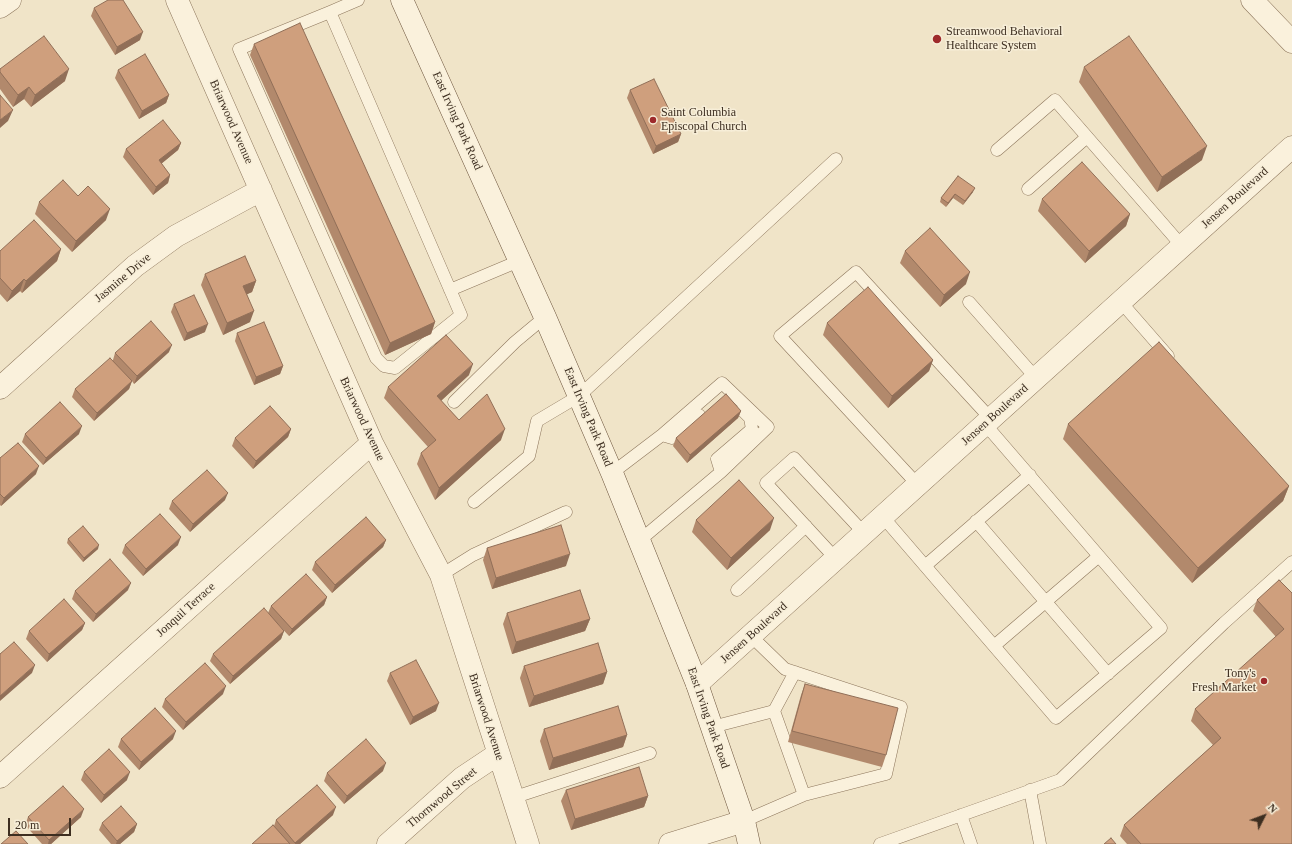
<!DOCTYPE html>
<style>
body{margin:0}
#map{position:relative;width:1292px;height:844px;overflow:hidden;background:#f0e4c8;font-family:Georgia,serif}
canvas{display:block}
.north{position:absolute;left:1244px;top:796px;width:40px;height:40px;-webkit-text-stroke:3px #f7eed8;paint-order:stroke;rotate:48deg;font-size:11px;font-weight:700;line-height:16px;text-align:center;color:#3d2e20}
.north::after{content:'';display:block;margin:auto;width:14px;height:18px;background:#3d2e20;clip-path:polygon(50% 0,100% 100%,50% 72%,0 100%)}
.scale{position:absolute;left:8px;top:818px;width:63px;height:18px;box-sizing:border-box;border:2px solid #3d2e20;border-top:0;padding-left:5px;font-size:12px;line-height:14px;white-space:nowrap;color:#3d2e20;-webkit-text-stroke:3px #f7eed8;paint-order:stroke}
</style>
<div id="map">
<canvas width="1292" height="844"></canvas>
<div class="north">N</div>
<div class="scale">20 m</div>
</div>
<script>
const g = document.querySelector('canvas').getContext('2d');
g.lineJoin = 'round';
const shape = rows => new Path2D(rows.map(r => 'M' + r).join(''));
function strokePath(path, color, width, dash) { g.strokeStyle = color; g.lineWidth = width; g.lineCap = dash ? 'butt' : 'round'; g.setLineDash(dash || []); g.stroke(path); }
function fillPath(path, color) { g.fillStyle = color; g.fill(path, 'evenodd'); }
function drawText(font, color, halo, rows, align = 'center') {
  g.font = font + ' Georgia,serif'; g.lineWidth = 3; g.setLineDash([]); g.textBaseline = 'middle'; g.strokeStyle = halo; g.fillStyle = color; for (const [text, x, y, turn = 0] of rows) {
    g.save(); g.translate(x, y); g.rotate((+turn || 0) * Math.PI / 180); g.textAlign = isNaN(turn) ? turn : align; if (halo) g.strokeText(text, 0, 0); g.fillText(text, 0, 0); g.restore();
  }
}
const lane = shape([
 [330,12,461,315,395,368,384,366,376,358,239,49,330,12,358,0],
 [997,150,1055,100,1182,246],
 [1028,189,1087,137],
 [450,290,519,261],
 [1120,301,1168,356],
 [969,302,1036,378],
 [454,402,515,342,545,317],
 [662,435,672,438,699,415],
 [721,472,717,459,752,429,750,418,742,410],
 [612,473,662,435,722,383,768,427,721,472,639,541],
 [918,485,780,336,856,272,991,419],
 [474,502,529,456,537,421,579,396,836,159],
 [883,517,1056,718,1161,628,985,424],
 [976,521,1108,674],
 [836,559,766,483,794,458,864,533],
 [925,566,1030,475],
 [441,575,473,555,566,512],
 [737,590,806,526],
 [751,636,785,669,901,707,886,774,804,795],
 [994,646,1099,556],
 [774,711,795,672],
 [712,727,774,711,804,795,744,821],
 [1030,790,1040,844],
 [512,798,650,753],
 [961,815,971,844],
 [880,844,1060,780,1224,623,1292,562]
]);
const street = shape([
 [177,0,372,443,441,575,528,844],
 [1252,0,1292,42],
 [0,7,10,0],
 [0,388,135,266,176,236,261,190],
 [697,684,1292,147],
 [0,777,372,443],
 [388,844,462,778,498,754],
 [670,844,744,821]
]);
const secondary = shape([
 [402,0,545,317,612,473,697,684,744,821,749,844]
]);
const wall = shape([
 [94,8,140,40,115,55,91,16],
 [254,44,435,322,431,334,385,355,250,55],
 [1084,67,1202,160,1157,192,1079,82],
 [0,69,65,81,31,107,24,99,13,107,0,89],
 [118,70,169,95,166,103,139,119,115,78],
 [630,90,681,134,678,142,653,154,627,98],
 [181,143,178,150,161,164,170,175,168,183,153,195,123,157,126,149],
 [958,176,973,192,963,205,953,198,946,207,940,202,941,198],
 [78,196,106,220,72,252,35,214,39,202],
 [1042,199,1130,214,1126,226,1085,263,1038,211],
 [61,249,57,261,22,293,20,291,7,302,0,294,0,251],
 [905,251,966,284,940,307,900,263],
 [205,274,256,281,252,292,247,294,250,322,223,335,201,285],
 [174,304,205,332,184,341,171,312],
 [827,323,933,360,929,371,888,408,823,335],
 [237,333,283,366,280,374,254,385,235,341],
 [169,352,134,384,132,381,129,389,94,421,72,397,75,389,113,360,115,353],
 [469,375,441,401,459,420,501,440,435,500,417,464,421,453,428,447,384,398,388,387],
 [741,411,738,418,687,463,673,446,676,438],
 [1068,424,1289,486,1283,501,1192,583,1063,439],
 [291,429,288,437,253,469,232,446,235,438],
 [25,434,79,434,43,465,22,442],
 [0,458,36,474,1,506,0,505],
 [225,500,190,532,169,509,172,501],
 [696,520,770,530,727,570,692,532],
 [68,539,98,549,83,562,67,543],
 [386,540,383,547,332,593,312,570,315,562],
 [125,545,178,545,143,576,122,553],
 [487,548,566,566,492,589,483,560],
 [128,590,93,622,72,599,75,591],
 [1292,593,1292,844,1127,844,1120,836,1124,825,1213,745,1191,721,1195,709,1276,637,1253,611,1257,600],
 [327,597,324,605,289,636,276,622,284,631,281,639,230,684,210,661,213,654,268,613,271,606],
 [507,613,590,619,585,631,512,654,503,624],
 [85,623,82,630,47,662,26,639,29,631],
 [524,666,607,672,603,684,529,707,520,678],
 [390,673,436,711,410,725,387,681],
 [805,684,886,755,882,767,788,742,801,695],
 [223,694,183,730,162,707,165,699],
 [544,729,627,735,623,747,549,770,540,741],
 [121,739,173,739,139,770,118,747],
 [383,771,344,804,324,781,327,773],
 [84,772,127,780,101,803,81,780],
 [566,790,648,796,644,807,571,830,561,801],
 [333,815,300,844,252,844,274,826,276,820],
 [28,817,81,817,51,844,42,844,25,825],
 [102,823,137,824,134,832,120,844,111,844,99,830]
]);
const shadedWall = shape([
 [143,32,140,40,115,55,117,47],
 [69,69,65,81,31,107,35,95],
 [29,87,24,99,13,107,18,95],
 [169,95,166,103,139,119,142,111],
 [13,110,8,121,0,128,0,120],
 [681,134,678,142,653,154,656,146],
 [181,143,178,150,156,168,159,160],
 [1207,146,1202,160,1157,192,1162,177],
 [170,175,168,183,153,195,156,187],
 [975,188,973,192,963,205,965,201],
 [955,194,953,198,946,207,948,203],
 [110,209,106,220,72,252,76,241],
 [1130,214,1126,226,1085,263,1089,251],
 [61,249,57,261,22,293,26,281],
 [970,272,966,284,940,307,944,295],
 [24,279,20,291,7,302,12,291],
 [256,281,252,292,239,298,243,286],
 [254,311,250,322,223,335,227,323],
 [435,322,431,334,385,355,390,343],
 [208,324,205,332,184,341,187,333],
 [172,345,169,352,134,384,137,376],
 [933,360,929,371,888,408,892,396],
 [473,364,469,375,433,408,437,396],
 [283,366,280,374,254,385,256,377],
 [132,381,129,389,94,421,97,413],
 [741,411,738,418,687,463,690,455],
 [82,426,79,434,43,465,46,458],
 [291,429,288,437,253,469,256,461],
 [505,429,501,440,435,500,439,488],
 [39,466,36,474,1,506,4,498],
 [1289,486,1283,501,1192,583,1198,568],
 [228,493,225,500,190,532,193,524],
 [774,518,770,530,727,570,731,558],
 [181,537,178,545,143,576,146,569],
 [386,540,383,547,332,593,335,585],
 [99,545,98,549,83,562,84,558],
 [570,554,566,566,492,589,496,578],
 [131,583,128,590,93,622,96,614],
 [327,597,324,605,289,636,292,629],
 [590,619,585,631,512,654,516,642],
 [85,623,82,630,47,662,49,654],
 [284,631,281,639,230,684,233,676],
 [35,665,32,673,0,701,0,696],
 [607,672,603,684,529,707,534,696],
 [226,686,223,694,183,730,186,722],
 [439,703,436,711,410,725,413,717],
 [176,731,173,739,139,770,141,762],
 [627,735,623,747,549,770,553,758],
 [386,763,383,771,344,804,347,796],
 [130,772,127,780,101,803,104,795],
 [648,796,644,807,571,830,575,819],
 [336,807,333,815,300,844,295,844,295,843],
 [84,809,81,817,51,844,48,844,49,840],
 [137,824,134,832,120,844,116,844,117,841]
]);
const building = shape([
 [108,0,123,0,143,32,117,47,94,8,108,0],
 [300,23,435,322,390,343,254,44,300,23],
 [44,36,69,69,35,95,29,87,18,95,0,72,0,69,44,36],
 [1129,36,1207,146,1162,177,1084,67,1129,36],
 [145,54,169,95,142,111,118,70,145,54],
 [654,79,681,134,656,146,630,90,654,79],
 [0,95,13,110,0,120,0,95],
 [163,120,181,143,159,160,170,175,156,187,126,149,163,120],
 [1082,162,1130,214,1089,251,1042,199,1082,162],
 [958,176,975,188,965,201,955,194,948,203,941,198,958,176],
 [63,180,78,196,88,186,110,209,76,241,39,202,63,180],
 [34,220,61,249,26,281,24,279,12,291,0,278,0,251,34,220],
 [930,228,970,272,944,295,905,251,930,228],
 [245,256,256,281,243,286,254,311,227,323,205,274,245,256],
 [868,287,933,360,892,396,827,323,868,287],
 [194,295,208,324,187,333,174,304,194,295],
 [151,321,172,345,137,376,115,353,151,321],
 [264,322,283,366,256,377,237,333,264,322],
 [446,335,473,364,437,396,459,420,487,394,505,429,439,488,421,453,436,440,388,387,446,335],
 [1159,342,1289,486,1198,568,1068,424,1159,342],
 [110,358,132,381,97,413,75,389,110,358],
 [726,394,741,411,690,455,676,438,726,394],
 [60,402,82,426,46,458,25,434,60,402],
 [270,406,291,429,256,461,235,438,270,406],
 [18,443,39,466,4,498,0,494,0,458,18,443],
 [207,470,228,493,193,524,172,501,207,470],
 [739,480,774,518,731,558,696,520,739,480],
 [160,514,181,537,146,569,125,545,160,514],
 [366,517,386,540,335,585,315,562,366,517],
 [561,525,570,554,496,578,487,548,561,525],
 [83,526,99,545,84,558,68,539,83,526],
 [110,559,131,583,96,614,75,591,110,559],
 [306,574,327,597,292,629,271,606,306,574],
 [1279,580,1292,593,1292,844,1141,844,1124,825,1221,738,1195,709,1284,629,1257,600,1279,580],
 [580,590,590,619,516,642,507,613,580,590],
 [64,599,85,623,49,654,29,631,64,599],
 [264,608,284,631,233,676,213,654,264,608],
 [14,642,35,665,0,696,0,654,14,642],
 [598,643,607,672,534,696,524,666,598,643],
 [416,660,439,703,413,717,390,673,416,660],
 [205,663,226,686,186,722,165,699,205,663],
 [805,684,898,708,886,755,792,731,805,684],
 [618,706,627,735,553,758,544,729,618,706],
 [155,708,176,731,141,762,121,739,155,708],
 [366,739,386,763,347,796,327,773,366,739],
 [109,749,130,772,104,795,84,772,109,749],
 [639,767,648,796,575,819,566,790,639,767],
 [317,785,336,807,295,843,276,820,317,785],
 [63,786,84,809,49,840,28,817,63,786],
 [121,806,137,824,117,841,102,823,121,806],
 [273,825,290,844,252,844,273,825],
 [16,831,28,844,1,844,16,831],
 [1111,838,1116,844,1104,844,1111,838]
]);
const markers = [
 [937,39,5,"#9e2a2b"],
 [653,120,4,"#9e2a2b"],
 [1264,681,4,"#9e2a2b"]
];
const poiNames = [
 ["Streamwood Behavioral",946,32],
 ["Healthcare System",946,46],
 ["Saint Columbia",661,113],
 ["Episcopal Church",661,127],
 ["Tony's",1256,674,"right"],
 ["Fresh Market",1256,688,"right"]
];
const streetNames = [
 ["East Irving Park Road",457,121,66],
 ["Briarwood Avenue",231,122,66],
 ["Jensen Boulevard",1235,198,-42],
 ["Jasmine Drive",123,278,-40],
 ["Jensen Boulevard",995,415,-42],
 ["East Irving Park Road",588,417,67],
 ["Briarwood Avenue",362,419,65],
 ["Jonquil Terrace",186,610,-42],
 ["Jensen Boulevard",754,633,-42],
 ["Briarwood Avenue",486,717,72],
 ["East Irving Park Road",708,718,71],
 ["Thornwood Street",442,798,-40]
];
strokePath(lane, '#8d765c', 13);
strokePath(street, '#8d765c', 23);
strokePath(secondary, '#6f573f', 23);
strokePath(lane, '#faf1dc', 12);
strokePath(street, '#faf1dc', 22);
strokePath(secondary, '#faf1dc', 22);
fillPath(wall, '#b2896c');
fillPath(shadedWall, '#916f58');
fillPath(building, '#cf9f7d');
strokePath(building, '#916f58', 1);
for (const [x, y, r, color] of markers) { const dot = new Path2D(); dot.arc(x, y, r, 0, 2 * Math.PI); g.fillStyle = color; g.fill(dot); strokePath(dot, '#f7eed8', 1.5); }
drawText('12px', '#3d2e20', '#f7eed8', poiNames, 'left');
drawText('12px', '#3d2e20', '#f7eed8', streetNames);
</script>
